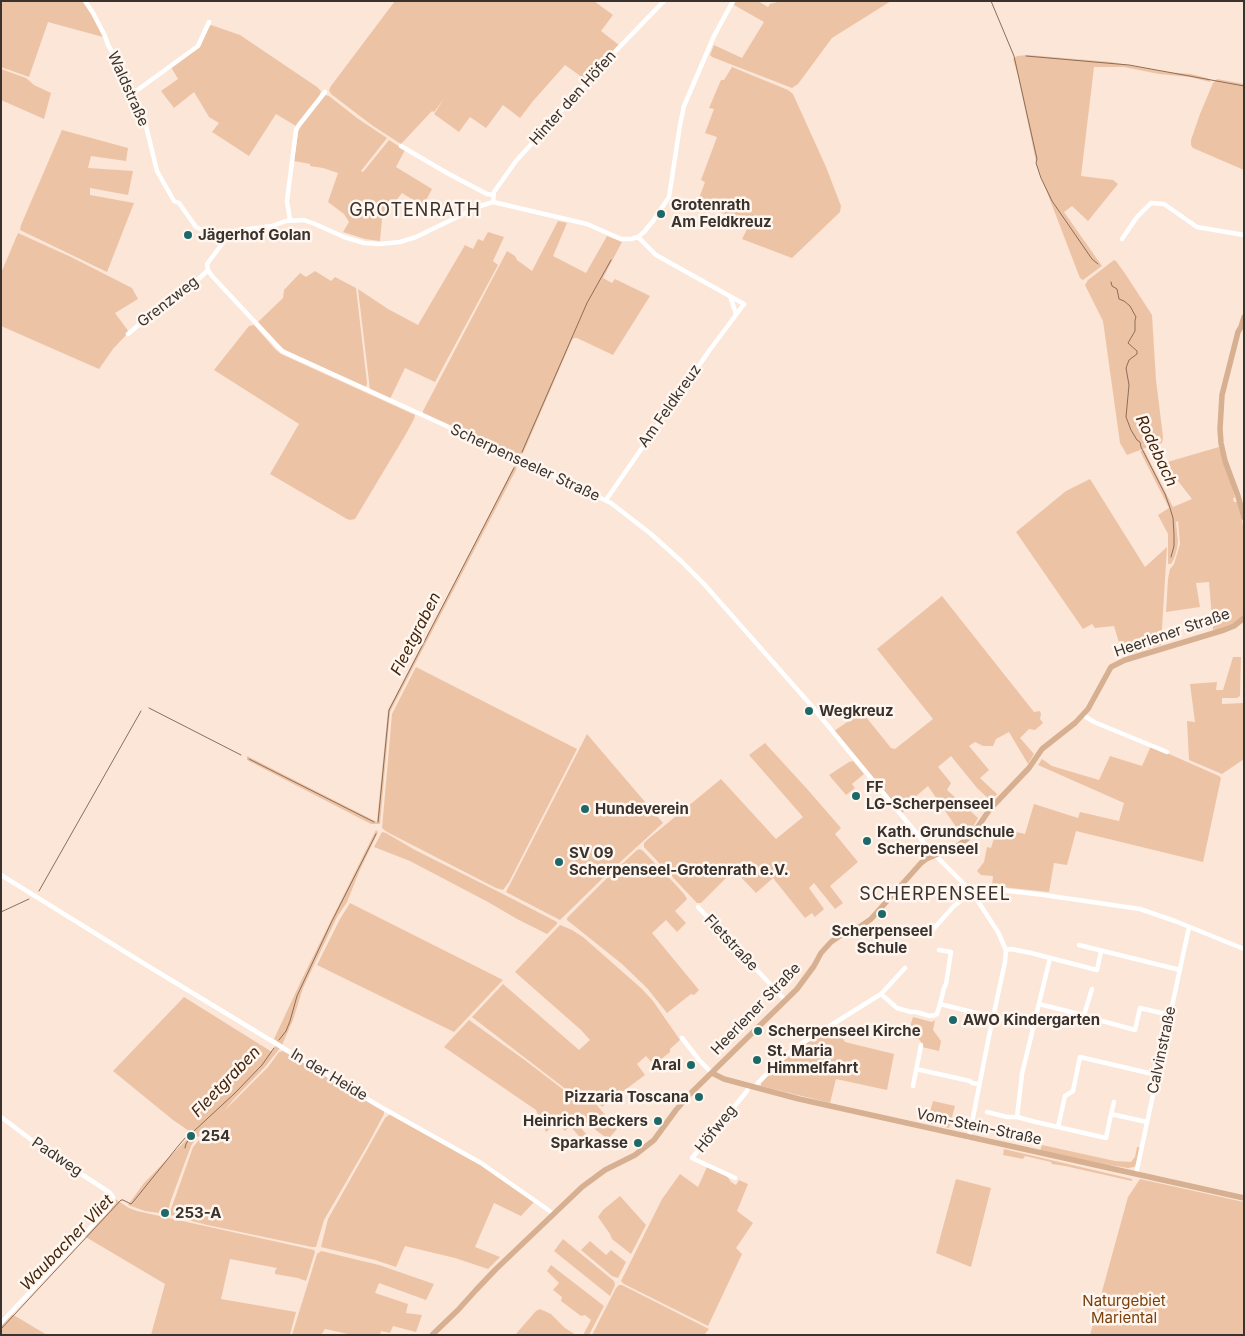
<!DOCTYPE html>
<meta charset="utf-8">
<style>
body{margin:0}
#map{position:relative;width:1245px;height:1336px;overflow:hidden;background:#fbe6d8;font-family:Inter,sans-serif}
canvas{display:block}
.frame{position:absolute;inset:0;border:2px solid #3a322c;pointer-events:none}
</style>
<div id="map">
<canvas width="1245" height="1336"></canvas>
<div class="frame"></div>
</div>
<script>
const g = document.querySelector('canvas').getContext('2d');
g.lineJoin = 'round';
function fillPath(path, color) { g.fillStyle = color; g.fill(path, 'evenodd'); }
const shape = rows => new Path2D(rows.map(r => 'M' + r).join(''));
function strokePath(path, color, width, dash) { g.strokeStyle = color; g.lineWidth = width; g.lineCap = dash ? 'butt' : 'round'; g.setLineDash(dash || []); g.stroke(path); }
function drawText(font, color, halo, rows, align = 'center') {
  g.font = font + ' Inter,sans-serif'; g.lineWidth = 5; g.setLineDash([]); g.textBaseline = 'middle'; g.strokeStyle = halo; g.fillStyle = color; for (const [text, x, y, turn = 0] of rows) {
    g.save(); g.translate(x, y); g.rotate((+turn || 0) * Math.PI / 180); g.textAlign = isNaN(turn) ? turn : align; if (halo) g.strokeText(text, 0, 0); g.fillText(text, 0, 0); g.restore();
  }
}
const green = shape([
 [1,1,83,1,91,12,103,37,48,22,29,77,1,67],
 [395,1,594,1,613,15,601,31,619,45,586,80,565,65,533,101,520,118,503,105,486,128,470,117,459,132,434,114,444,99,434,112,432,111,401,144,373,126,331,94,329,90,331,86],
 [736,1,758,1,768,7,770,4,781,1,891,1,832,38,798,84,792,88,712,57,710,55,714,45,742,58,764,22,734,5],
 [211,25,240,35,317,87,321,91,319,97,296,126,276,114,249,156,212,132,219,123,209,117,194,92,174,108,161,91,178,79,171,67,200,46,209,27],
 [1028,55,1111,62,1166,72,1191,74,1207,78,1210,80,1210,82,1190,77,1159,74,1124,67,1094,67,1081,176,1113,180,1118,184,1088,221,1072,206,1064,212,1102,266,1083,280,1080,278,1078,273,1037,166,1018,76,1013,59,1017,56],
 [732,67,788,90,793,94,826,167,841,206,840,212,838,214,792,258,742,239,750,223,697,204,705,182,701,180,717,137,705,133,714,109,709,108,721,80,724,80],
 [1,69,26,78,34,85,51,93,44,119,1,100],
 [1217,79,1244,84,1244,170,1193,148,1191,145,1191,140,1200,114,1213,83],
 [325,95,329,96,357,118,387,138,361,171,363,172,389,140,405,150,396,167,432,189,423,206,402,193,382,219,380,241,365,239,343,232,349,222,344,214,328,202,338,173,323,168,310,166,310,164,294,161,299,127],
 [62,130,128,148,126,161,91,156,88,168,133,171,128,195,90,188,90,195,134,203,107,272,20,230,21,225],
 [558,221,567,223,553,256,586,273,607,236,622,242,603,278,612,283,615,279,650,296,613,355,577,338,574,338,572,340,524,451,523,453,516,456,423,414,423,411,507,251,515,256,517,260,532,271],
 [488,232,504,237,493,261,498,265,435,382,405,368,390,399,370,390,358,289,388,309,418,325,465,245,473,249,478,239,483,241],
 [18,233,71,257,132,288,138,299,115,313,129,332,113,349,99,369,1,326,1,273],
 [1114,260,1116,261,1126,275,1152,315,1156,380,1163,437,1162,443,1148,447,1127,455,1120,443,1103,321,1085,285,1088,280],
 [315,271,331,281,335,277,356,288,367,383,366,388,286,351,279,345,258,322,283,298,284,290,300,273,306,277],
 [254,325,275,349,281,354,415,415,414,419,406,434,355,519,350,520,347,519,270,474,299,424,214,370,249,326],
 [1219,447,1231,481,1235,497,1233,499,1234,502,1237,502,1244,529,1244,616,1234,623,1222,629,1213,630,1209,582,1196,583,1200,607,1166,612,1168,579,1170,569,1174,564,1180,544,1178,521,1176,522,1178,541,1177,549,1174,559,1171,564,1168,564,1168,534,1158,515,1169,508,1140,451,1144,450,1173,507,1192,499,1164,463],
 [516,462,517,465,516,470,390,712,380,824,371,824,247,760,247,756,377,822,388,710,466,561],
 [1090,479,1145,567,1167,547,1161,645,1123,656,1114,626,1095,628,1092,624,1083,629,1016,532,1066,491],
 [942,596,1034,712,1040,711,1041,714,1040,719,1043,723,1035,730,1029,729,1020,738,1034,754,1028,764,1009,732,996,739,993,746,983,746,975,742,969,746,989,770,980,778,997,794,991,801,977,788,951,756,938,767,951,783,947,790,978,818,970,832,963,837,928,786,908,803,911,806,902,813,834,731,862,712,891,748,895,749,933,719,877,649],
 [1233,657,1241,657,1240,696,1237,698,1222,698,1222,704,1244,703,1244,759,1222,774,1189,760,1187,721,1195,722,1190,684,1217,682,1216,690,1223,690],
 [416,667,577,749,509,882,503,890,496,888,387,832,382,828,392,714],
 [587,734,663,823,605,876,560,920,506,892],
 [765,743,808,790,841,828,835,834,858,862,830,886,843,903,835,909,814,883,809,888,824,909,815,917,812,913,805,918,773,878,756,893,734,870,701,903,697,903,644,847,644,843,647,840,721,779,776,839,803,817,749,755],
 [1151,746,1219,776,1221,778,1203,862,1076,831,1067,865,1054,863,1049,892,992,886,993,876,981,875,977,871,984,862,987,847,991,848,995,835,982,831,986,825,1025,834,1034,804,1078,818,1080,812,1119,821,1124,803,1038,765,1042,759,1052,766,1099,780,1110,756,1142,766],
 [853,761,864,774,852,784,855,788,846,795,829,775,849,762],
 [376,830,378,832,359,872,347,902,337,917,303,988,293,1020,282,1045,274,1039,302,979],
 [382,832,386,833,415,850,501,893,557,922,557,924,547,934,517,919,488,902,410,861,374,847],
 [640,849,643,851,675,884,684,894,687,899,675,911,686,923,677,932,666,920,652,933,699,990,694,995,691,994,667,1013,647,988,622,964,567,920,567,918,605,880,637,850],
 [350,903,503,980,454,1032,317,965,340,919],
 [560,925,572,930,583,937,642,989,653,1001,680,1040,670,1049,670,1052,654,1065,646,1056,637,1064,645,1075,602,1107,591,1092,581,1098,572,1094,472,1017,503,984,579,1050,590,1040,581,1030,515,972],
 [184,997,272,1052,276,1045,280,1048,265,1067,234,1099,224,1111,268,1067,279,1052,283,1051,384,1111,384,1114,368,1144,324,1220,316,1247,312,1247,207,1225,170,1215,170,1212,193,1147,212,1125,198,1137,173,1120,113,1071],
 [913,1017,932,1022,935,1020,933,1030,941,1041,939,1051,922,1047,923,1045,919,1039,907,1037],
 [469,1020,526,1061,573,1097,576,1097,580,1102,590,1097,617,1129,608,1139,586,1123,582,1129,590,1139,585,1143,570,1126,565,1131,557,1122,546,1132,536,1110,444,1047],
 [834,1024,845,1042,894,1054,887,1090,836,1079,830,1103,761,1086,761,1083,796,1049],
 [933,1101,955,1106,949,1128,927,1123],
 [389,1115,392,1115,483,1166,534,1202,521,1216,494,1203,475,1247,500,1257,488,1269,455,1258,405,1246,396,1267,375,1260,321,1247,328,1219,385,1118],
 [191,1135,196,1138,191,1146,171,1200,167,1214,145,1211,128,1205,144,1183],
 [1042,1145,1115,1161,1131,1162,1135,1157,1137,1147,1140,1147,1136,1165,1134,1167,1128,1168,1096,1163,1040,1151],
 [1004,1149,1132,1179,1132,1181,1065,1166,1052,1164,1051,1162,1025,1156,1023,1159,1003,1155],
 [707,1167,726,1175,731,1182,736,1185,739,1180,748,1184,737,1211,753,1223,736,1248,742,1254,708,1326,624,1284,621,1281,662,1199,680,1174,698,1187],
 [956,1179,991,1188,971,1267,936,1253],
 [1140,1179,1244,1202,1244,1335,1090,1335,1128,1197],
 [620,1196,646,1225,631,1254,612,1239,610,1234,598,1217,603,1210],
 [115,1199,129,1208,137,1211,314,1250,315,1252,306,1281,298,1278,275,1274,275,1271,277,1268,230,1259,221,1299,296,1312,290,1335,151,1335,165,1284,84,1236],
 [563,1239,614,1281,615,1285,610,1296,554,1251],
 [590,1241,606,1255,611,1250,626,1262,618,1278,612,1276,581,1250],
 [321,1251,379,1265,434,1284,426,1300,379,1283,375,1293,408,1304,406,1313,422,1315,416,1332,393,1326,390,1333,381,1331,380,1335,349,1335,348,1334,325,1329,321,1335,292,1335,317,1254],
 [551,1265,604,1306,589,1335,583,1335,591,1320,585,1315,581,1316,561,1301,562,1297,553,1290,559,1283,547,1271],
 [619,1285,622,1285,709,1329,704,1335,592,1335,616,1288],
 [540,1309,551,1314,565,1328,576,1335,515,1335,536,1311],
 [12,1314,47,1335,1,1335,1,1325]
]);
const stream = shape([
 [991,1,1014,56,1037,159,1036,163,1041,178,1052,201,1092,259,1098,264],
 [1026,56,1129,65,1244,86],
 [1111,282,1112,286,1117,289,1119,299,1124,301,1130,306,1136,317,1135,320,1135,331,1128,343,1137,351,1137,354,1129,360,1126,368,1129,385,1126,417,1131,430,1137,440,1140,442,1141,447,1165,494,1170,508,1173,518,1174,534,1174,546,1171,557],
 [522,452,587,303,611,260],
 [149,708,241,755],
 [249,759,374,822],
 [378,822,389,710,514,468],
 [39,891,141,711],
 [1,912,29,899],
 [279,1040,286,1031,290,1021,297,996,331,923,376,834],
 [194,1131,235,1093,262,1065,274,1048],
 [185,1148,186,1144,190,1137],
 [1,1329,121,1200,123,1200,131,1204,133,1202,179,1145,186,1137,191,1137]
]);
const minor = shape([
 [85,1,93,13,105,36,108,45,114,55,136,102,146,126,157,171,174,201,179,203,196,227,209,233,218,235,225,240],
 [132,94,198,46,209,22],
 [401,146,447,173,487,194,493,195],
 [493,202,494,192,516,161,606,61,664,1],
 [290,220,287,201,296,130,299,125,325,92],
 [1122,239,1137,217,1151,203,1164,204,1197,227,1244,235],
 [208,270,212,276,282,351,508,454,611,503,651,534,682,562,704,584,810,704,931,851,972,892,998,932,1006,950,1005,962,989,1036,969,1138],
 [208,270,207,264,225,240,238,232,249,229,272,226,286,221,304,220,315,224,344,237,364,243,379,244,400,242,416,237,480,206,493,202,587,224,621,239,631,239,638,237,644,232,653,221,669,197,680,125,684,106,714,36,733,1],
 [730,296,736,314],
 [128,334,142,322,187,290,208,270],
 [606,500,709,351,744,304,656,255,638,237],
 [1083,715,1094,722,1167,752],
 [1,875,143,963,379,1106,481,1163,554,1214],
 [970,889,974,887,1044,895,1140,909,1175,921,1244,949],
 [698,907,785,1000],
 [928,935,954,906,972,892],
 [1079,945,1180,970],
 [939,950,951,952,946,984,944,988,940,1004],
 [1006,950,1011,949,1031,953,1097,970,1101,951],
 [881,994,897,1008,911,1012,916,1012,930,1016,935,1015,937,1014,940,1004,1033,1027],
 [1039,1004,1075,1013,1095,1019,1135,1030,1140,1008,1170,1015],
 [1084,1015,1092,989],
 [682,1038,699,1060,712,1073],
 [916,1069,970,1081,972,1083,979,1084],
 [913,1086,921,1045],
 [756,1088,757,1084,778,1062,796,1047,881,994,905,968],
 [987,1112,1007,1117,1017,1117,1036,1122,1106,1138,1111,1114,1147,1122],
 [1111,1114,1114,1102],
 [1,1117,50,1154,109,1192,113,1197,113,1202,108,1209,1,1323],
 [1017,1117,1022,1074,1050,958],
 [1058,1127,1065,1096,1073,1091,1080,1057,1157,1075],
 [1136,1174,1189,927],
 [735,1178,692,1158,747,1091,749,1086]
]);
const major = shape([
 [1244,317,1241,327,1238,332,1222,395,1220,429,1221,443,1225,461,1238,496,1244,518],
 [712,1073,724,1079,799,1099,1244,1198],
 [432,1335,458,1310,476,1290,496,1269,582,1187,605,1170,635,1155,654,1140,676,1110,690,1094,797,989,814,966,821,953,831,942,841,935,861,926,871,919,921,863,926,859,959,845,973,834,990,809,1029,768,1042,749,1075,723,1088,709,1111,667,1125,660,1224,630,1234,626,1244,618]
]);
const markers = [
 [661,214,5,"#1c6967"],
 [188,235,5,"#1c6967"],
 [809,711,5,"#1c6967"],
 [856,796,5,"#1c6967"],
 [585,809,5,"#1c6967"],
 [867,841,5,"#1c6967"],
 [559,862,5,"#1c6967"],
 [882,914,5,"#1c6967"],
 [953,1020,5,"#1c6967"],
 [758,1031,5,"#1c6967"],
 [757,1060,5,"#1c6967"],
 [691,1065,5,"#1c6967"],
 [699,1097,5,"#1c6967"],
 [658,1121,5,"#1c6967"],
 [191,1136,5,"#1c6967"],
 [638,1143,5,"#1c6967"],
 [165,1213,5,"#1c6967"]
];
const streetNames = [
 ["Waldstraße",128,89,66],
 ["Hinter den Höfen",573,98,-48],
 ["Grenzweg",168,302,-38],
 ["Am Feldkreuz",670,406,-55],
 ["Scherpenseeler Straße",525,463,25],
 ["Heerlener Straße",1172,633,-19],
 ["Fletstraße",731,943,47],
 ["Heerlener Straße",756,1009,-46],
 ["Calvinstraße",1162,1050,-78],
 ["In der Heide",329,1075,31],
 ["Vom-Stein-Straße",979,1127,12],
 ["Höfweg",716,1129,-51],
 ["Padweg",57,1157,34]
];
const poiNames = [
 ["Grotenrath",671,205],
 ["Am Feldkreuz",671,222],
 ["Jägerhof Golan",198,235],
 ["Wegkreuz",819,711],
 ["FF",866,787],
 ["LG-Scherpenseel",866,804],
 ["Hundeverein",595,809],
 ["Kath. Grundschule",877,832],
 ["Scherpenseel",877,849],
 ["SV 09",569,853],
 ["Scherpenseel-Grotenrath e.V.",569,870],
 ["Scherpenseel",882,931,"center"],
 ["Schule",882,948,"center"],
 ["AWO Kindergarten",963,1020],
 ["Scherpenseel Kirche",768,1031],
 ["St. Maria",767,1051],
 ["Himmelfahrt",767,1068],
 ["Aral",681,1065,"right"],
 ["Pizzaria Toscana",689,1097,"right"],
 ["Heinrich Beckers",648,1121,"right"],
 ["254",201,1136],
 ["Sparkasse",628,1143,"right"],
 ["253-A",175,1213]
];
const parkNames = [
 ["Naturgebiet",1124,1301],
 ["Mariental",1124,1318]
];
const waterNames = [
 ["Rodebach",1156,451,65],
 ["Fleetgraben",416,634,-63],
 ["Fleetgraben",226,1082,-46],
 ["Waubacher Vliet",67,1243,-46]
];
const quarterNames = [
 ["GROTENRATH",415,211],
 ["SCHERPENSEEL",935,895]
];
fillPath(green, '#edc3a6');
strokePath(stream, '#8d6d56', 1);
strokePath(minor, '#fff', 4.5);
strokePath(major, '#d7af91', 5.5);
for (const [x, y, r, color] of markers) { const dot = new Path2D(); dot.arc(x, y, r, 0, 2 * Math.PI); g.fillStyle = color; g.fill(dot); strokePath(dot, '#fff6f0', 2); }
drawText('15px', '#3a322c', '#fff6f0', streetNames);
drawText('bold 15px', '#3a322c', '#fff6f0', poiNames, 'left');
drawText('15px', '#78400c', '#fff6f0', parkNames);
drawText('italic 16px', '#43250c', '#fff6f0', waterNames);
g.letterSpacing = '1px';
drawText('18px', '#3a322c', '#fff6f0', quarterNames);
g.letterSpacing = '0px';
</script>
